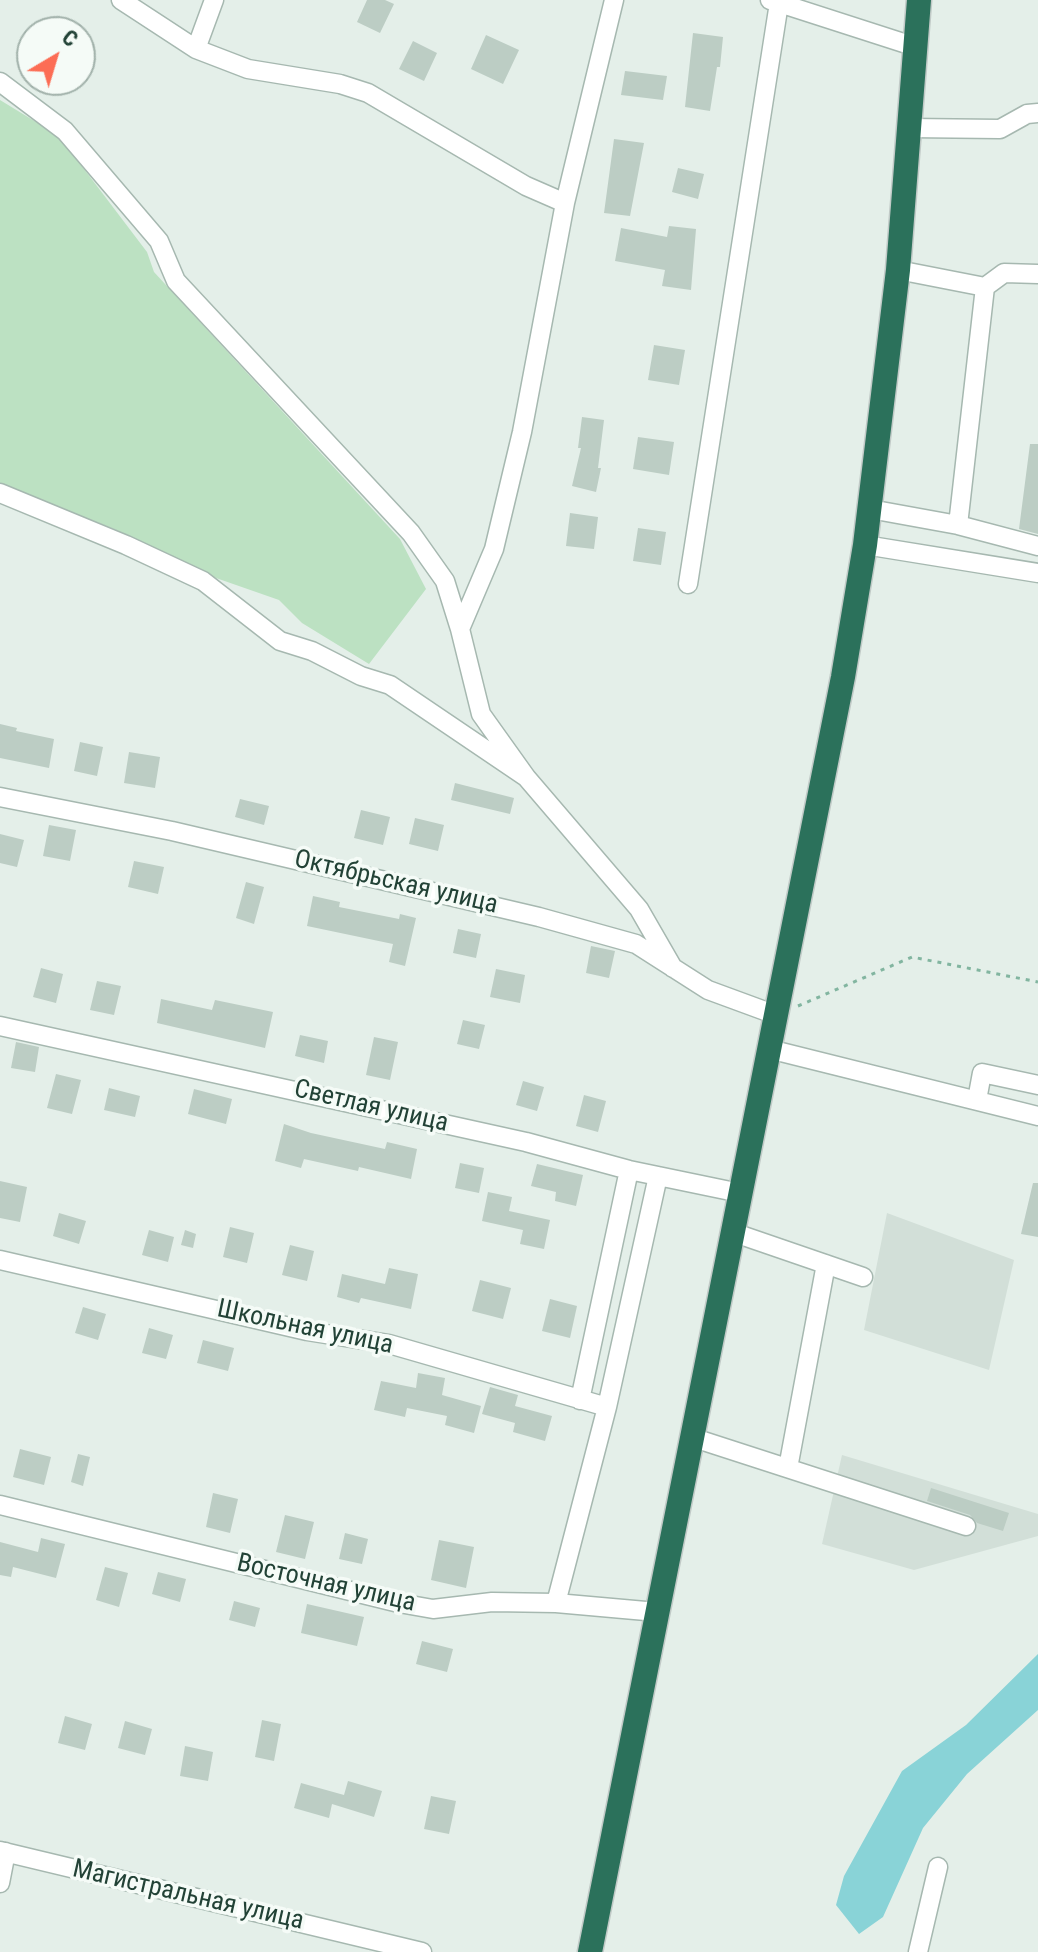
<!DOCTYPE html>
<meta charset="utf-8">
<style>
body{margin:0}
#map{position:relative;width:1038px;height:1952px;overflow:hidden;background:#e4efe9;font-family:"Roboto Condensed",sans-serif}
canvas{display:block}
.north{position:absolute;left:16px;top:16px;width:80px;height:80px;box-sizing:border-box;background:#f5fbf7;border:2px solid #a1b1aa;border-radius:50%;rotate:38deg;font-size:22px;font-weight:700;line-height:32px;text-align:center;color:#224236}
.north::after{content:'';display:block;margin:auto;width:28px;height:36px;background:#fc6d55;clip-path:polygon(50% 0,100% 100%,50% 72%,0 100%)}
</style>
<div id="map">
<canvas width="1038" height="1952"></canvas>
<div class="north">С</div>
</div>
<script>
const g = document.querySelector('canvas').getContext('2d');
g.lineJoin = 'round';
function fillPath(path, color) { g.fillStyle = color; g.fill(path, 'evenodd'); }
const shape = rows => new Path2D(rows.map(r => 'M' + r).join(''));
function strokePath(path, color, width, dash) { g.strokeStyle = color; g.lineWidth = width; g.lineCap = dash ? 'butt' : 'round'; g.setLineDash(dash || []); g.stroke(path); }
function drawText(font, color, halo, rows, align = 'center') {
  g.font = font + ' "Roboto Condensed",sans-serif'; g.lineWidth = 7; g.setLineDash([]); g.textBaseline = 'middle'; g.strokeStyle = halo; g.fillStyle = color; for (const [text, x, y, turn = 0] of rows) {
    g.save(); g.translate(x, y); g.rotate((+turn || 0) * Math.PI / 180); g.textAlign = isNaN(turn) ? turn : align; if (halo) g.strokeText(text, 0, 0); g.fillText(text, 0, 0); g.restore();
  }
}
const built = shape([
 [887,1213,1014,1260,989,1370,864,1330],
 [842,1455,1038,1514,1038,1536,914,1570,822,1544]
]);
const green = shape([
 [0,100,59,136,147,252,154,272,400,539,426,589,369,664,302,623,279,600,216,578,114,529,0,484]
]);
const water = shape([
 [1038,1654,1038,1710,967,1774,923,1828,883,1917,859,1934,836,1905,844,1876,902,1771,966,1725]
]);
const building = shape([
 [367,0,385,0,394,4,380,33,357,22],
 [693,33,723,37,720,67,717,67,710,111,685,107],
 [486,35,519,50,503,84,471,69],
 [413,41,437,53,424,81,399,69],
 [625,71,667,76,663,100,621,95],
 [614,139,644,143,630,216,604,213],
 [678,168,704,174,698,199,672,192],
 [669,226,696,229,691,290,662,286,665,270,615,261,621,228,667,237],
 [654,345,685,350,679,385,648,380],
 [582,417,604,420,598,468,601,468,596,492,572,486,581,448,578,448],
 [638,437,674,442,669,475,633,469],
 [1030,444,1038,444,1038,534,1019,529],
 [570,513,598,517,594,549,566,546],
 [638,528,666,532,661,565,633,561],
 [0,724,17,728,16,731,54,739,49,768,0,758],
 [80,742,103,747,97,776,74,771],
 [129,752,160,757,155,788,124,783],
 [455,783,514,798,510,814,451,800],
 [240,799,269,806,264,825,235,817],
 [361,810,390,817,383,845,354,838],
 [415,818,444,825,438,851,409,844],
 [49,825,76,830,70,861,43,856],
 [0,834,24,840,17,867,0,863],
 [134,861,164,867,158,894,128,887],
 [246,882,264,887,254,924,236,918],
 [313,896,340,902,339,907,399,919,400,914,416,918,405,966,389,962,393,944,307,926],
 [458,929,481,934,476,958,453,953],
 [591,946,615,951,609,978,586,973],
 [41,968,63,974,56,1003,33,997],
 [496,969,525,975,520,1003,490,997],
 [97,981,121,986,114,1015,90,1010],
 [161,999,212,1010,215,1000,273,1012,265,1048,157,1023],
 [463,1020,485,1025,479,1049,457,1044],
 [300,1035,328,1041,324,1063,295,1056],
 [374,1037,398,1042,390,1080,366,1075],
 [16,1042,39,1047,35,1072,11,1068],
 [56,1074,81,1080,72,1114,47,1108],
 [523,1081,544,1087,537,1111,516,1105],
 [109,1088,140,1096,135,1117,104,1110],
 [194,1089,232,1099,226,1124,188,1114],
 [584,1095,606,1101,598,1132,576,1126],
 [284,1124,311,1133,385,1149,387,1142,417,1149,411,1179,359,1167,358,1171,304,1159,301,1168,275,1161],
 [460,1163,484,1168,479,1193,455,1188],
 [537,1164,583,1175,576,1206,555,1201,556,1192,531,1186],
 [0,1181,27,1187,20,1222,0,1218],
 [1033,1183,1038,1183,1038,1237,1021,1234],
 [488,1192,512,1197,509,1211,550,1220,544,1249,520,1244,523,1230,482,1221],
 [59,1213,86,1221,79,1244,53,1236],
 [230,1227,254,1233,247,1263,223,1257],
 [149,1230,174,1237,168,1262,142,1255],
 [185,1230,196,1234,193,1248,181,1245],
 [290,1245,314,1251,307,1281,282,1275],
 [389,1268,418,1274,411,1309,361,1298,359,1303,337,1297,342,1274,385,1284],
 [480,1280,511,1288,503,1319,472,1311],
 [550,1299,577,1306,570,1338,542,1331],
 [83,1307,106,1314,98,1340,75,1333],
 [149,1328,173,1335,166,1359,142,1353],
 [203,1340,234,1348,228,1371,197,1363],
 [418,1373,445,1378,442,1395,481,1406,474,1433,445,1425,447,1416,407,1408,405,1417,374,1410,381,1381,416,1388],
 [490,1387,518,1395,515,1406,552,1416,545,1441,513,1432,515,1423,482,1414],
 [20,1449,51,1457,44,1485,13,1477],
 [78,1454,90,1457,83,1486,71,1482],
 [931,1488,1009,1513,1003,1531,977,1523,970,1515,927,1501],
 [213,1493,238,1499,230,1533,206,1527],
 [285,1515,314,1522,305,1559,276,1552],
 [345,1533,368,1539,362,1564,339,1559],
 [41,1538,65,1544,56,1578,13,1567,11,1577,0,1575,0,1542,38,1552],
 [439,1540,474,1547,466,1588,431,1580],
 [105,1567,128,1573,119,1607,96,1600],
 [158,1572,186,1579,180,1602,152,1594],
 [234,1601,260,1608,255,1627,229,1620],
 [307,1604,364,1617,357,1646,301,1633],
 [422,1641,453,1649,447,1672,416,1664],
 [65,1716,92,1724,85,1750,58,1743],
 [262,1720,281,1724,274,1761,255,1757],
 [125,1721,152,1729,145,1755,118,1748],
 [185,1746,213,1752,208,1781,180,1776],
 [348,1781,382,1791,374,1817,332,1804,329,1818,294,1808,301,1783,344,1795],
 [431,1796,456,1801,449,1834,424,1829]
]);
const path = shape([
 [798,1006,912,957,1038,982]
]);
const minor = shape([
 [121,0,196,49,248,69,340,84,368,93,526,186,565,203],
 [770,0,916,47],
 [196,49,214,0],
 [0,82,65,131,159,241,176,281,411,533,445,581,460,629,481,714,526,777],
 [909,128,1000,129,1027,114,1038,113],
 [898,270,985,287],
 [0,493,126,545,203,581,280,641,312,651,361,676,390,685,526,777,639,909,673,968],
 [870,509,958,525,1038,546],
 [958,525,985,287,1004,273,1038,274],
 [865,545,1038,573],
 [688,584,779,3],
 [460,629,494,549,522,432,565,203,614,0],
 [0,797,172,831,539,917,636,944,708,990,776,1015],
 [0,1026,526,1142,629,1170,740,1193],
 [769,1049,1038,1116],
 [977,1100,982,1073,1038,1085],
 [732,1232,863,1277],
 [0,1260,307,1331,389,1344,607,1407],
 [580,1400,629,1170],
 [691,1437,966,1526],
 [788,1468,826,1264],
 [0,1505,399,1603,433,1609,492,1602,556,1603,657,1612],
 [556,1603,607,1407,658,1176],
 [0,1851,422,1952],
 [0,1883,6,1852],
 [918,1952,938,1867]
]);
const highway = shape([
 [590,1952,843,677,865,545,898,270,919,0]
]);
const streetNames = [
 ["Октябрьская улица",396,883,13],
 ["Светлая улица",371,1107,13],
 ["Школьная улица",305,1328,12],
 ["Восточная улица",326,1584,13],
 ["Магистральная улица",188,1896,13]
];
fillPath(built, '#d2dfd8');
fillPath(green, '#bce1c2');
fillPath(water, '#89d3d7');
fillPath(building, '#bccdc4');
strokePath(minor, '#a6b8b0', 21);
strokePath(highway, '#c1cac7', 27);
strokePath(path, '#82b5a0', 3, [4, 6]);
strokePath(minor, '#fff', 18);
strokePath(highway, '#2b715b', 24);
drawText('26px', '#224236', '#f5fbf7', streetNames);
</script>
